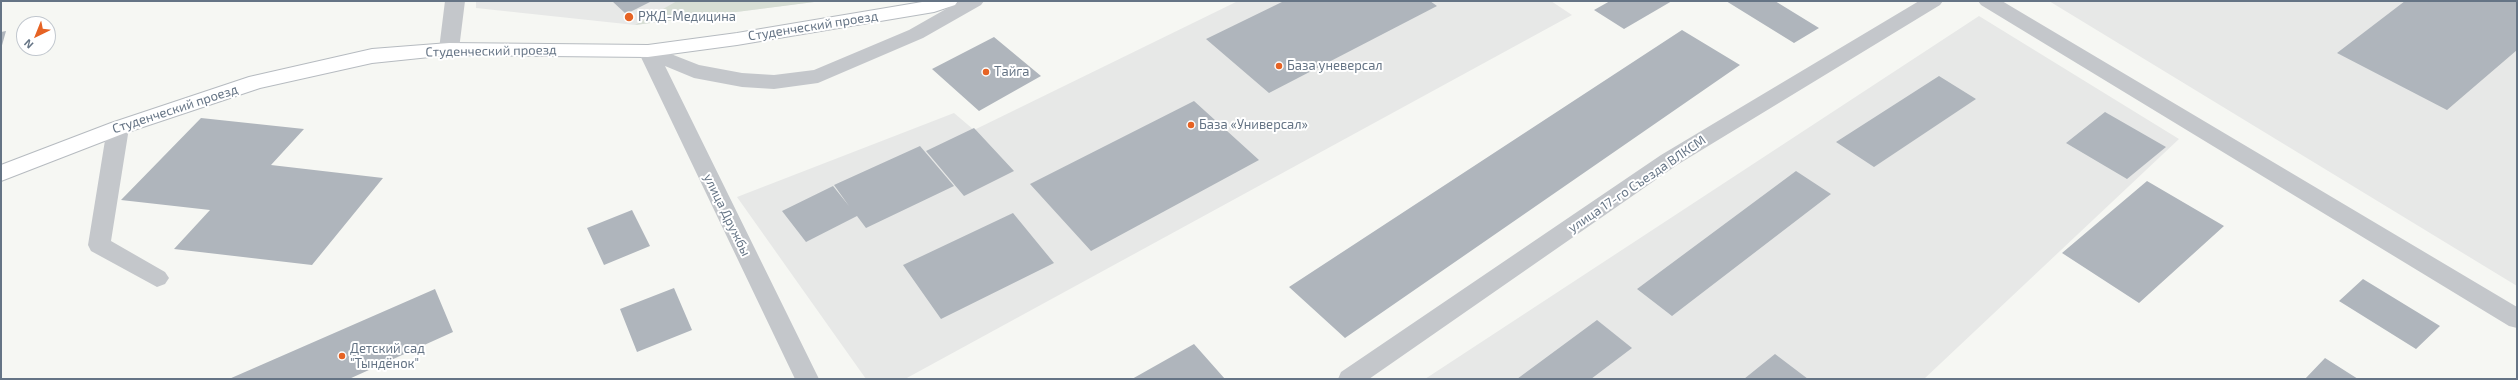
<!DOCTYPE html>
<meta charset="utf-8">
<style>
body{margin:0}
#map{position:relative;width:2518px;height:380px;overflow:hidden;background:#f6f7f3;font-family:"Exo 2",sans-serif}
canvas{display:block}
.frame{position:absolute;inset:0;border:2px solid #657485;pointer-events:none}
.north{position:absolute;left:16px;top:16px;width:40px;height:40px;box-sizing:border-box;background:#fff;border:1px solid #c1c7ce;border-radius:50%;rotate:223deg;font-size:11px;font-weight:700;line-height:16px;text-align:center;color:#657485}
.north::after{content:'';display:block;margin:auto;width:14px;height:18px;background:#e66324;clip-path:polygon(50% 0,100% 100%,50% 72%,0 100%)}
</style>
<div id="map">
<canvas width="2518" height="380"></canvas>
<div class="frame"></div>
<div class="north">N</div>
</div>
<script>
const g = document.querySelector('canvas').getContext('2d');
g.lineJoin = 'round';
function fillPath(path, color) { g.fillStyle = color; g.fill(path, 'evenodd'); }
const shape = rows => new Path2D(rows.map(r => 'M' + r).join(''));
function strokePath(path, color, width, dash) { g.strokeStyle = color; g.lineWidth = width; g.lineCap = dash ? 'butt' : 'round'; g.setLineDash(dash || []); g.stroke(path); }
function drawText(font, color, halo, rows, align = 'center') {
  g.font = font + ' "Exo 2",sans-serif'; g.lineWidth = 4; g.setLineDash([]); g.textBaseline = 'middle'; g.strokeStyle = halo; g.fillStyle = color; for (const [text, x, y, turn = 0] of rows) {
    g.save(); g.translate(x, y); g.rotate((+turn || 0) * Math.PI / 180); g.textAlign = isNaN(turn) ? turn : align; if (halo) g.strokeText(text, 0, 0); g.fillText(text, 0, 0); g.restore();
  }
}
const built = shape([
 [476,1,822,1,635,25,476,8],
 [1238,1,1551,1,1572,15,905,379,866,379,737,197,954,113,974,130],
 [2049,1,2517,1,2517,286],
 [1979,16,2179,139,1924,379,1425,379]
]);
const green = shape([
 [677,1,822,1,635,25]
]);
const building = shape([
 [612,1,652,1,626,14],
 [1284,1,1430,1,1437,6,1269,93,1206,39],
 [1610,1,1672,1,1624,29,1594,10],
 [1726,1,1775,1,1819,28,1794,43],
 [2405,1,2517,1,2517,50,2447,110,2337,53],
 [1682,30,1740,65,1345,338,1289,287],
 [6,31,1,49,1,32],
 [994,37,1041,76,979,111,932,69],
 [1939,76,1976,99,1874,167,1836,142],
 [1194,101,1259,160,1091,251,1030,184],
 [2105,112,2166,147,2127,179,2066,143],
 [201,118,304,129,271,165,383,178,312,265,174,249,210,210,121,200],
 [974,128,1014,171,964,196,926,151],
 [920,146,954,186,866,228,857,216,806,242,782,211,833,186,849,206,834,185],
 [1796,171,1831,194,1672,316,1637,289],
 [2147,181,2224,226,2139,303,2062,253],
 [632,210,650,246,604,265,587,228],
 [1013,213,1054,263,941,319,903,265],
 [2363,279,2440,326,2416,349,2339,301],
 [674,288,692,330,637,352,620,309],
 [435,289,453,332,349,379,229,379],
 [1597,320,1632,348,1591,379,1517,379],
 [1194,344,1225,379,1132,379],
 [1775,354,1808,379,1744,379],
 [2325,358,2358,379,2305,379]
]);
const lane = shape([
 [445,1,465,1,459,49,456,54,449,55,442,54,439,49,445,1],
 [118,121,125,123,129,128,111,241,165,272,169,278,165,284,157,287,91,251,88,245,107,128,111,123,118,121]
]);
const street = shape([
 [960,1,984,1,981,5,923,38,818,83,774,89,742,87,694,78,665,66,819,379,795,379,638,51,641,46,648,45,699,65,742,73,774,75,814,70,909,30,960,1],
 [1919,1,1943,1,1940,5,1677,165,1369,379,1338,379,1341,372,1661,155,1919,1],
 [1978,1,2002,1,2517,307,2517,328,2509,326,1981,5,1978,1]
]);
const secondary = shape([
 [928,1,958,1,955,5,934,12,737,45,648,57,449,55,372,63,260,88,125,133,1,181,1,165,111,123,249,77,372,49,449,43,648,45,737,33,928,1]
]);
const markers = [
 [629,17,5,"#e66324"],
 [1279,66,4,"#e66324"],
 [986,72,4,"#e66324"],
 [1191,125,4,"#e66324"],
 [342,356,4,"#e66324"]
];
const poiNames = [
 ["РЖД-Медицина",638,17],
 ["База уневерсал",1287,66],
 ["Тайга",994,72],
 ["База «Универсал»",1199,125],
 ["Детский сад",350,349],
 ["\"Тындёнок\"",350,364]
];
const streetNames = [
 ["Студенческий проезд",813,26,-9],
 ["Студенческий проезд",491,51,-1],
 ["Студенческий проезд",175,109,-18],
 ["улица 17-го Съезда ВЛКСМ",1637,184,-34],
 ["улица Дружбы",727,215,64]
];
fillPath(built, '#e7e8e7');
fillPath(green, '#d7ded4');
fillPath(building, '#afb5bc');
strokePath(secondary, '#b6bbc0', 2);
fillPath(lane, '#c4c7cb');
fillPath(street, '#c4c7cb');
fillPath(secondary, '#fff');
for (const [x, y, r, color] of markers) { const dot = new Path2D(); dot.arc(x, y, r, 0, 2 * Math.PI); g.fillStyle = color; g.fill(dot); strokePath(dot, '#fff', 1.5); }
drawText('13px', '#657485', '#fff', poiNames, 'left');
drawText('13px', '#657485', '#fff', streetNames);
</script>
